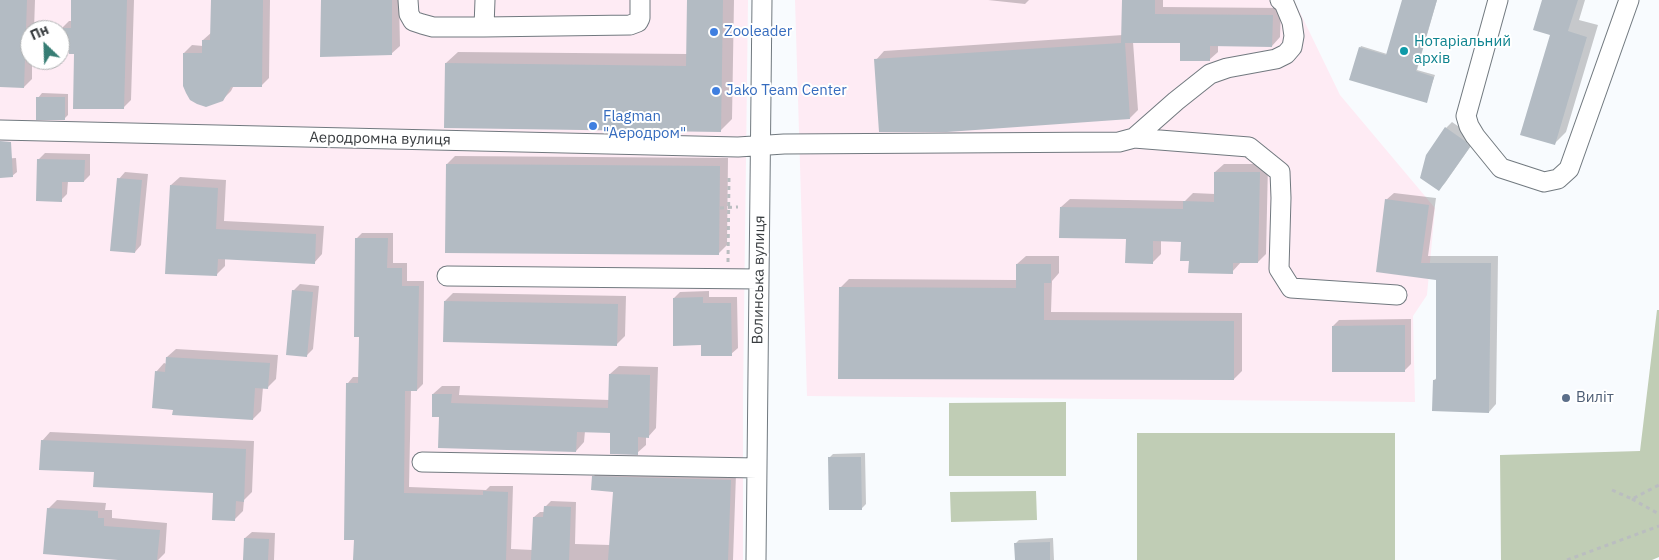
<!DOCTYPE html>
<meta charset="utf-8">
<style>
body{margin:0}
#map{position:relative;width:1659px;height:560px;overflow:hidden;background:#f8fbfe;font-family:"IBM Plex Sans",sans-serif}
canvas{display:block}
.north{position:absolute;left:20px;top:20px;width:50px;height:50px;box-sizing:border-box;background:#fff;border:1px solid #afb1b2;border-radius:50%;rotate:336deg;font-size:14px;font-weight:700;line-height:20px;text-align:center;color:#383c3f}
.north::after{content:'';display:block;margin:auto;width:18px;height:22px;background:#377d74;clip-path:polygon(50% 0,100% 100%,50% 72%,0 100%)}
</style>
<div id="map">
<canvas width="1659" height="560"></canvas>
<div class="north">Пн</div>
</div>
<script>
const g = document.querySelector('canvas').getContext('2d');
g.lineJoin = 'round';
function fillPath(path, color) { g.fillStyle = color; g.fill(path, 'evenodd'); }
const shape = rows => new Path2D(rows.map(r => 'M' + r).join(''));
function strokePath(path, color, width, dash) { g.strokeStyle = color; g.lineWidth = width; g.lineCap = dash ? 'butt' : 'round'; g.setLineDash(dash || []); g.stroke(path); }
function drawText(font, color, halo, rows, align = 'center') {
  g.font = font + ' "IBM Plex Sans",sans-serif'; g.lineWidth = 4; g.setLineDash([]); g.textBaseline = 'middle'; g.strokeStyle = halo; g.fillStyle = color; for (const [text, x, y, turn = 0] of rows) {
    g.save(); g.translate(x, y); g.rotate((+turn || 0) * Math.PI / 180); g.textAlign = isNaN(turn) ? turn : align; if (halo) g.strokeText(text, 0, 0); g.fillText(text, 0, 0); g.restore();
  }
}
const industrial = shape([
 [0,0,748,0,743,396,743,560,0,560],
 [30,30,60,30,60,60,30,60],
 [795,0,1294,0,1340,95,1435,208,1427,295,1413,316,1415,402,807,396]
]);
const green = shape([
 [1657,310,1659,310,1659,557,1652,560,1501,560,1500,455,1640,451],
 [1066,402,1066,476,949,476,949,403],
 [1137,433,1395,433,1395,560,1137,560],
 [1036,491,1037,520,951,522,950,492]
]);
const shadow = shape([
 [0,0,35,0,34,30,30,30,30,60,32,60,32,79,24,87,0,86],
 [72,0,134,0,131,100,123,108,75,53,61,29,69,21,72,21],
 [212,0,270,0,269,78,261,86,234,85,231,91,222,100,184,53,192,45,203,46,203,40,212,32],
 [322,0,399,0,400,46,391,54],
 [688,0,734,0,732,119,721,130,446,63,458,52,688,54],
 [988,0,1029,0,1025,4],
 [1123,0,1163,0,1163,7,1281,8,1280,37,1272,46,1218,45,1218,52,1209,60,1181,42,1133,42,1138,110,1130,118,876,60,884,51,1123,35],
 [1403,0,1437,0,1417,70,1435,75,1426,101,1360,48,1361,46,1387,54],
 [1544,0,1585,0,1579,20,1598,25,1566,132,1554,144,1552,34],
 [42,93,68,94,68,115,64,119,38,98],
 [1452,122,1471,135,1475,140,1445,183,1439,189,1446,128],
 [45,153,90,154,90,175,84,181,68,181,67,194,61,200,38,160],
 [455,156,728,158,727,245,719,253,447,164],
 [16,158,17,172,12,176,0,177,0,159],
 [1224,164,1268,164,1266,254,1258,262,1241,262,1232,272,1190,260,1182,241,1161,240,1161,254,1152,263,1127,237,1061,207,1070,199,1185,201,1193,193,1215,194,1215,172],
 [125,172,148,174,141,245,135,252,119,179],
 [180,177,226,180,224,221,324,226,322,254,314,263,225,258,225,266,216,275,171,185],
 [1394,193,1436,198,1428,256,1498,256,1496,404,1489,412,1434,380,1438,377,1437,279,1377,271,1386,200],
 [362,233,393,233,393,263,407,263,407,281,424,281,423,384,417,390,411,390,409,487,486,490,490,486,513,486,511,549,533,550,534,517,540,512,545,512,545,507,551,501,576,502,575,544,610,545,614,490,593,477,599,471,736,474,733,560,355,560,355,539,348,383,353,377,360,377,360,336,357,238],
 [1026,256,1059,256,1059,273,1052,281,1051,312,1242,313,1242,371,1234,379,840,288,849,279,1017,280,1017,264],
 [300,284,319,286,313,349,306,356,293,291],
 [709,291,709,297,737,297,738,348,731,354,702,344,674,298,680,292],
 [453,293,626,296,625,336,617,344,445,301],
 [1411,319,1411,364,1405,370,1333,326,1339,320],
 [176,349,278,355,276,379,268,387,263,387,261,411,253,419,174,408,156,372,164,363,167,364,167,357],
 [619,366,658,367,656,428,648,437,646,436,646,445,637,453,612,432,585,431,584,442,576,451,440,416,433,394,442,386,460,386,459,395,610,400,610,374],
 [50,432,254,441,252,492,244,500,243,511,235,519,214,492,42,441],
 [865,453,866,504,861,509,829,458,833,454],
 [57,500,106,503,105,510,112,510,112,518,167,523,165,553,158,560,134,560,45,553,49,508],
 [252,532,275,533,274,560,244,560,245,538],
 [1053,538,1054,560,1016,560,1015,544,1019,540]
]);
const building = shape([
 [0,0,27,0,24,88,0,87],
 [71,0,127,0,124,109,73,109,74,54,69,54,69,45,60,45,60,28,71,28],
 [211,0,263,0,262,87,231,87,223,101,206,107,197,104,190,100,186,93,183,86,183,53,202,53,202,40,210,40],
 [321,0,392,0,392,55,320,57],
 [687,0,723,0,721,132,444,128,445,63,686,66],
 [1122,0,1155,0,1155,14,1273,15,1272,47,1210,46,1210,61,1180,61,1180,43,1125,43,1130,119,947,132,879,132,874,59,1121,43],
 [1402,0,1437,0,1416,71,1434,77,1427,103,1349,80,1359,47,1386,55],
 [1542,0,1578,0,1568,31,1587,37,1555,145,1520,135,1550,35,1533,30],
 [36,97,65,97,65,120,36,120],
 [1445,127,1465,141,1470,147,1439,191,1420,178,1426,155],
 [0,141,11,142,13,177,0,178],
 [37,159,85,160,84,182,62,182,62,202,36,201],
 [446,164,720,166,719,255,445,253],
 [1214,172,1260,172,1258,263,1233,263,1233,274,1188,273,1189,261,1180,261,1181,242,1153,241,1153,264,1125,263,1126,239,1059,238,1060,207,1183,209,1183,201,1214,202],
 [117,178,142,180,135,253,110,251],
 [170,185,218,188,216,229,316,234,315,264,218,259,217,276,165,274],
 [1385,199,1429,205,1421,263,1491,263,1489,413,1432,411,1433,380,1436,380,1436,280,1376,272],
 [355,238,388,238,387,268,402,268,402,286,419,286,417,391,405,391,404,493,483,495,483,491,508,492,506,560,353,560,354,540,344,540,346,383,358,383,359,337,354,337],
 [1016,264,1051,264,1051,283,1044,283,1044,320,1234,321,1234,380,838,379,839,287,1016,288],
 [292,290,313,292,307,357,286,355],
 [703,297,703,303,731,303,732,356,701,356,701,345,673,346,673,298],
 [444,301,618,304,617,346,443,342],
 [1405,325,1405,372,1332,372,1332,326],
 [166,357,270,363,268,389,255,388,253,420,172,415,173,410,152,408,155,371,165,372],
 [609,374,650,375,649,438,638,437,638,455,610,454,610,433,577,432,576,452,438,448,439,417,432,417,432,394,452,394,451,403,608,408],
 [41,440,246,449,244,502,236,501,235,521,212,520,213,493,93,487,94,472,39,470],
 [828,457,861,457,862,510,829,510],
 [592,476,731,480,728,560,608,560,613,492,591,490],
 [544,506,571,507,569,560,531,560,533,517,543,517],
 [47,508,98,511,98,518,104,518,104,526,160,530,157,560,118,560,43,554],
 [244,538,269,539,268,560,243,560],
 [1050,542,1050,560,1015,560,1014,543]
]);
const path = shape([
 [720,208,738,207],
 [728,262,729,177],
 [1612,490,1632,499,1659,485],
 [1632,499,1659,514],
 [1567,560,1659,526]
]);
const minor = shape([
 [408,0,409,14,413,21,422,24,433,27,484,27,630,25,638,22,640,18,640,0],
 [1498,0,1466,116,1469,126,1475,136,1501,168,1544,182,1558,179,1569,169,1629,0],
 [484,27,485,0],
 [0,130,738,147,784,144,1119,142,1134,138,1176,101,1210,74,1227,68,1276,59,1286,54,1292,47,1294,36,1292,22,1284,3,1280,0],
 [1134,138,1249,147,1280,172,1281,198,1279,269,1291,288,1397,295],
 [447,276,759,279],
 [422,462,757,468],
 [756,560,762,0]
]);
const markers = [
 [714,32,5,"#3f7fe0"],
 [1404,51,5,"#0f9aa8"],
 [716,91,5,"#3f7fe0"],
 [593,126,5,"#3f7fe0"],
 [1566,398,5,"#5c6f8a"]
];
const shopNames = [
 ["Zooleader",724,32],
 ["Jako Team Center",726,91],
 ["Flagman",603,117],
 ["\"Аеродром\"",603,134]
];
const cultureNames = [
 ["Нотаріальний",1414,42],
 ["архів",1414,59]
];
const streetNames = [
 ["Аеродромна вулиця",380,139,1],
 ["Волинська вулиця",759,280,-89]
];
const serviceNames = [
 ["Виліт",1576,398]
];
fillPath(industrial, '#feebf4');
fillPath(green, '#c0cdb5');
fillPath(shadow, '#0003');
fillPath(building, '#b3bbc3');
strokePath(minor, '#71797f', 21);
strokePath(path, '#babdc0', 3, [4, 4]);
strokePath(minor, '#fff', 19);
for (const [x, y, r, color] of markers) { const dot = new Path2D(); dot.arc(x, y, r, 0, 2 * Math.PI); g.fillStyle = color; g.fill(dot); strokePath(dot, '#fff', 2); }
drawText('15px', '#366cbe', '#fff', shopNames, 'left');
drawText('15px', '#0d838f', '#fff', cultureNames, 'left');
drawText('15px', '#383c3f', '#fff', streetNames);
drawText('15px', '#4e5e75', '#fff', serviceNames, 'left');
</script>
